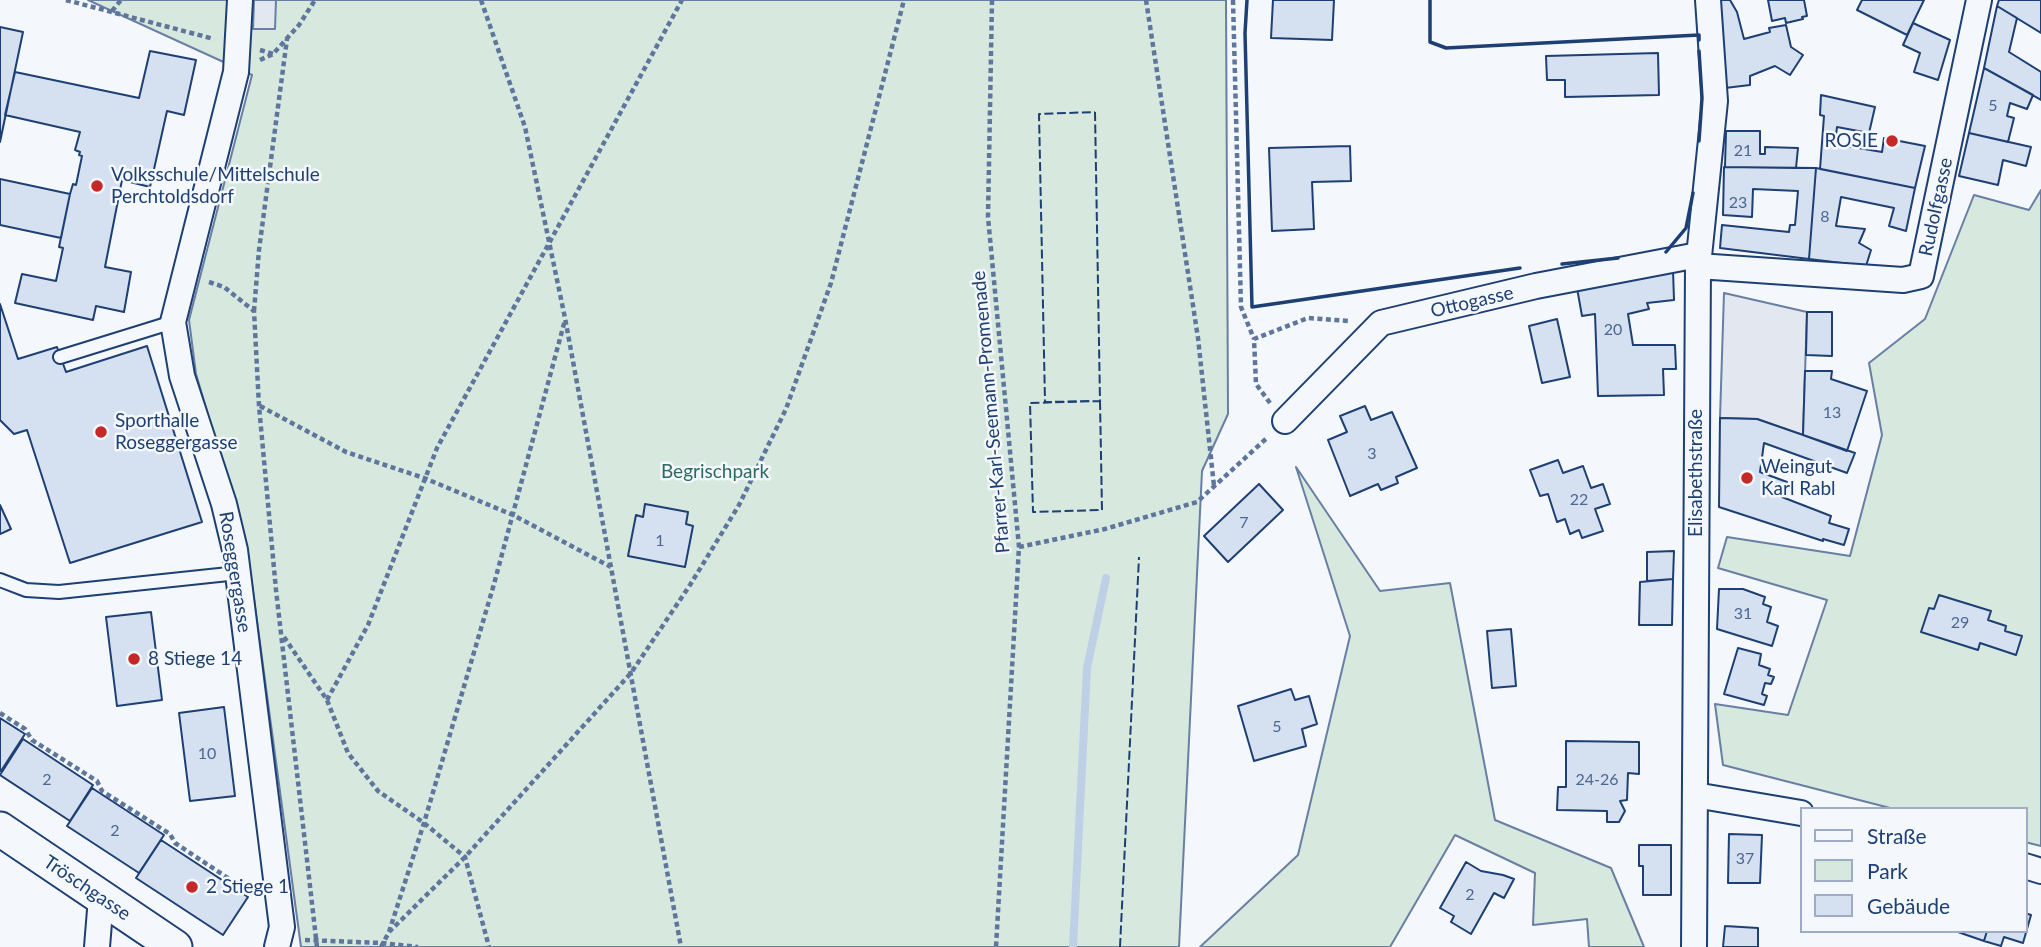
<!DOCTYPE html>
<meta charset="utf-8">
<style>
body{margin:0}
#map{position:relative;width:2041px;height:947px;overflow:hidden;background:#f4f7fb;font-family:Lato,sans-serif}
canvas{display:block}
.legend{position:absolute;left:1800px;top:807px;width:228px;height:126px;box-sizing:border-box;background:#f4f7fb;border:2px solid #9eadc5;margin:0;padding:9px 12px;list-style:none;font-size:21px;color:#1d3f73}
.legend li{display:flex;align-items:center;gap:14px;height:35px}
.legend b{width:35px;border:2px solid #9eadc5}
</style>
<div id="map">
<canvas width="2041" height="947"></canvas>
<ul class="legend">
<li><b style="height:9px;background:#f4f7fb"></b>Straße</li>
<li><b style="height:19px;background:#d7e8df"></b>Park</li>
<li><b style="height:19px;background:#d5e0f0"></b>Gebäude</li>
</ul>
</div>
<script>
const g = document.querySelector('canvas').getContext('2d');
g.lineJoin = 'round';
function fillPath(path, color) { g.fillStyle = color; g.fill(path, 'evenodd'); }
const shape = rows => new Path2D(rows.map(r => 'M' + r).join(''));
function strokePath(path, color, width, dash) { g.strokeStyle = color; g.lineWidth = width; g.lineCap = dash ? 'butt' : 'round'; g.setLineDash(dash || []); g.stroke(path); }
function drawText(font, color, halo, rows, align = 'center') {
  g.font = font + ' Lato,sans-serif'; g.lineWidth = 5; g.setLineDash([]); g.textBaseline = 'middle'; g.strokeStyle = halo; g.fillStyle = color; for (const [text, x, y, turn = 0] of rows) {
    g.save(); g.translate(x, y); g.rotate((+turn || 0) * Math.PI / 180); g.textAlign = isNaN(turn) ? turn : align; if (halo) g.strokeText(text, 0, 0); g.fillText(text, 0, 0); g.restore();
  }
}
const green = shape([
 [88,0,1226,0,1228,414,1202,471,1179,947,301,947,247,547,196,374,189,320,252,75,88,0],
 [2041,190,2041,846,2025,842,2025,809,1894,809,1723,765,1715,704,1788,715,1827,600,1718,568,1727,537,1850,556,1882,435,1869,363,1925,319,1974,195,2029,210,2041,190],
 [1296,467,1380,591,1450,583,1495,820,1611,868,1644,947,1589,947,1587,919,1533,925,1535,873,1455,835,1390,947,1200,947,1298,855,1350,636,1296,467]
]);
const parking = shape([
 [254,0,276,0,275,29,253,29,254,0],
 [1724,293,1807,312,1803,435,1757,419,1720,418,1724,293]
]);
const stream = shape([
 [1073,947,1087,668,1106,578]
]);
const building = shape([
 [1273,0,1334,0,1332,40,1271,38,1273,0],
 [1714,0,1730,0,1737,12,1744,39,1770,32,1769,28,1786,25,1791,47,1803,55,1790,75,1775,66,1750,76,1750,85,1725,88,1714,0],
 [1768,0,1804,0,1807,16,1802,17,1803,19,1786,23,1785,18,1772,21,1768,0],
 [1862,0,1924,0,1907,35,1857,10,1862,0],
 [1999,0,2041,0,2041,33,1997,6,1999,0],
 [1997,6,2017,18,2009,52,2041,72,2041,100,1984,68,1997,6],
 [1913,23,1950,40,1938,80,1914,72,1920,53,1903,45,1913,23],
 [0,27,23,32,0,142,0,27],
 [150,51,196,60,184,115,167,111,150,187,122,180,105,267,131,272,124,312,96,306,93,320,15,303,22,274,56,281,63,248,59,247,70,194,73,184,76,185,82,156,79,155,80,152,75,150,80,132,5,115,15,72,139,98,150,51],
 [1658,53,1659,95,1565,97,1565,80,1547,80,1546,56,1658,53],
 [1984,68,2033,95,2027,109,2010,103,2007,116,2014,118,2008,142,1969,133,1984,68],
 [1821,95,1875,107,1869,133,1837,127,1835,144,1882,152,1884,138,1925,146,1915,188,1820,169,1824,116,1820,115,1821,95],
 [1726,131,1760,131,1760,154,1765,154,1765,147,1798,148,1796,168,1725,167,1726,131],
 [1969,133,2031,147,2026,166,2003,160,1998,185,1959,176,1969,133],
 [1350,146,1351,181,1312,182,1314,229,1272,231,1269,148,1350,146],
 [1724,167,1816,168,1809,259,1720,248,1722,225,1789,232,1790,225,1795,225,1798,191,1753,189,1752,217,1723,215,1724,167],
 [1816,168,1915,188,1906,231,1889,226,1894,208,1841,197,1836,226,1865,229,1859,243,1871,250,1866,266,1809,259,1816,168],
 [0,179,70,194,61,238,0,225,0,179],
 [1673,270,1674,300,1647,303,1649,309,1628,314,1633,345,1675,345,1676,369,1663,369,1664,395,1598,396,1595,314,1582,316,1577,288,1673,270],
 [0,304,18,359,57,347,66,372,147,346,202,522,70,563,27,430,14,434,0,420,0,304],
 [1807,312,1832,312,1832,356,1806,355,1807,312],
 [1557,319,1570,377,1542,383,1529,326,1557,319],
 [1805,371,1832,371,1831,379,1867,391,1847,451,1803,435,1805,371],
 [1365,406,1371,420,1392,412,1417,468,1396,477,1398,483,1381,490,1378,484,1350,496,1328,440,1347,432,1340,416,1365,406],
 [1720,418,1757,419,1855,453,1847,473,1764,443,1760,472,1787,482,1782,497,1831,516,1829,523,1849,529,1844,545,1823,539,1823,541,1719,507,1720,418],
 [1558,460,1563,473,1583,466,1591,488,1603,484,1610,504,1595,509,1603,531,1582,538,1579,530,1570,534,1565,519,1557,522,1548,494,1540,496,1530,470,1558,460],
 [1259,484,1283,510,1228,562,1204,536,1259,484],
 [645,504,688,512,686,524,693,526,685,567,628,556,636,515,643,517,645,504],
 [0,505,11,529,0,534,0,505],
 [1674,551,1673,579,1647,581,1647,552,1674,551],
 [1673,579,1672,625,1639,625,1640,582,1673,579],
 [1719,589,1743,589,1765,597,1763,604,1771,607,1767,622,1778,626,1772,646,1717,629,1719,589],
 [1939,595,1991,611,1988,620,2006,626,2005,631,2022,636,2016,655,1980,643,1978,650,1921,632,1929,608,1934,609,1939,595],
 [151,612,162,700,117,706,106,617,151,612],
 [1511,629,1516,686,1492,688,1487,631,1511,629],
 [1738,648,1761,654,1759,665,1770,669,1768,675,1774,677,1771,684,1765,683,1762,694,1767,696,1764,705,1724,694,1738,648],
 [1291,689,1295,700,1309,696,1317,724,1302,729,1306,746,1254,761,1238,706,1291,689],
 [224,707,235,796,190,801,179,713,224,707],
 [0,718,25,734,1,771,0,771,0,718],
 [23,739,93,785,70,821,0,775,23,739],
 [1566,741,1639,742,1639,774,1628,773,1627,800,1620,801,1625,811,1619,822,1607,822,1607,811,1557,810,1558,787,1566,787,1566,741],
 [92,788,164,835,139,873,67,826,92,788],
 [1729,834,1762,835,1760,883,1728,883,1729,834],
 [161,840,248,897,223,935,136,878,161,840],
 [1639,845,1671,845,1671,895,1643,895,1643,866,1639,866,1639,845],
 [1466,862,1481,871,1503,875,1514,879,1504,898,1494,893,1471,934,1451,922,1454,916,1440,908,1466,862],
 [2025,913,2031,915,2023,943,2004,937,2001,946,1984,941,1987,931,2025,931,2025,913],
 [1725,926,1758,928,1758,947,1723,947,1725,926],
 [1955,931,1987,931,1984,941,1955,931]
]);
const path = shape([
 [66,0,214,39],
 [481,0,525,127,565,318,681,947],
 [992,0,988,217,1019,547,996,947],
 [1146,0,1198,338,1214,486],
 [1233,0,1241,307,1254,339],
 [112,11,121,0],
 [260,50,273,54],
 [260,60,273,54,299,25,315,0],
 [209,282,224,287,254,311,259,406,276,590,317,947],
 [254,311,259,250,287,39],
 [1270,403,1256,384,1254,339,1308,318,1348,321],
 [260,406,346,452,424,478,513,515,611,567],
 [1019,547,1105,529,1197,502,1268,437],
 [284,637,327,700,348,753,378,791,424,823,465,857,489,947],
 [327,700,368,625,437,448,682,0],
 [0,713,25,729,32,740,97,781,102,791,170,834,175,843,252,894],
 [389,932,465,857,631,673,690,585,739,505,786,409,831,283,904,0],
 [305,940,382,943,418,947],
 [381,947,389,932,424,823,494,584,565,320]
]);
const lane = shape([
 [60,357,173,322],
 [0,580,26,590,59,592,238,573]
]);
const street = shape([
 [240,0,236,72,173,322,182,376,224,504,235,550,282,927,277,947],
 [1698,266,1903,280,1921,276,1979,0],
 [1285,421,1381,323,1536,286,1698,255],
 [1695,795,1801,813],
 [2025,866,2041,871],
 [97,947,101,898],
 [1694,947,1698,266,1715,101,1708,0]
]);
const secondary = shape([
 [0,829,175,947]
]);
const fence = shape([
 [1095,112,1100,401,1045,402,1039,114,1095,112],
 [1100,401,1102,510,1033,512,1030,403,1100,401],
 [1120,947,1139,557]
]);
const wall = shape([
 [1247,0,1245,33,1252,307,1520,268],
 [1430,0,1430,42,1446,48,1699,35,1699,40],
 [1699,141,1702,98,1699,51],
 [1666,252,1686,228,1693,193],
 [1562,264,1618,258]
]);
const markers = [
 [1892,141,7,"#c62828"],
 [97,186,7,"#c62828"],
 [101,432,7,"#c62828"],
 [1747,478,7,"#c62828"],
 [134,659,7,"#c62828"],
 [192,887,7,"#c62828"]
];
const numberNames = [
 ["5",1993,106],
 ["21",1743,151],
 ["23",1738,203],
 ["8",1825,217],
 ["20",1613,330],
 ["13",1832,413],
 ["3",1372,454],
 ["22",1579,500],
 ["7",1244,523],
 ["1",660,541],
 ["31",1743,614],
 ["29",1960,623],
 ["5",1277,727],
 ["10",207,754],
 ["2",47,780],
 ["24-26",1597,780],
 ["2",115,831],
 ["37",1745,859],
 ["2",1470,895]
];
const poiNames = [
 ["ROSIE",1878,141,"right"],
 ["Volksschule/Mittelschule",111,175],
 ["Perchtoldsdorf",111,197],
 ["Sporthalle",115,421],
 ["Roseggergasse",115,443],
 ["Weingut",1761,467],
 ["Karl Rabl",1761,489],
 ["8 Stiege 14",148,659],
 ["2 Stiege 1",206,887]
];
const streetNames = [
 ["Rudolfgasse",1936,207,-78],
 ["Ottogasse",1472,302,-13],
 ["Pfarrer-Karl-Seemann-Promenade",991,412,-95],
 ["Elisabethstraße",1696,473,-90],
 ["Roseggergasse",235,572,81],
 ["Tröschgasse",87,888,34]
];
const parkNames = [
 ["Begrischpark",715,472]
];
fillPath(green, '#d7e8df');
strokePath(green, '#687fa3', 2);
fillPath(parking, '#e3e8f0');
strokePath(parking, '#687fa3', 2);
strokePath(stream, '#bed0e5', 8);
fillPath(building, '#d5e0f0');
strokePath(building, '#1d3f73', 2);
strokePath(lane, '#1d3f73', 16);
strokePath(street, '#1d3f73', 28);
strokePath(secondary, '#1d3f73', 37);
strokePath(path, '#5e769c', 4.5, [5, 3.5]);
strokePath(lane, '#f4f7fb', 12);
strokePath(street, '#f4f7fb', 24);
strokePath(secondary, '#f4f7fb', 33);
strokePath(fence, '#1d3f73', 2, [9, 3.5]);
strokePath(wall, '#1d3f73', 3.5);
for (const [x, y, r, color] of markers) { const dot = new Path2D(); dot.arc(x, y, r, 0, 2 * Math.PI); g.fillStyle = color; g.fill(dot); strokePath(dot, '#f4f7fb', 2.5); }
drawText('16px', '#4b6792', null, numberNames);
drawText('19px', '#1d3f73', '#f4f7fb', poiNames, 'left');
drawText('19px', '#1d3f73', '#f4f7fb', streetNames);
drawText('19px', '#2c6c60', '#f4f7fb', parkNames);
</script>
